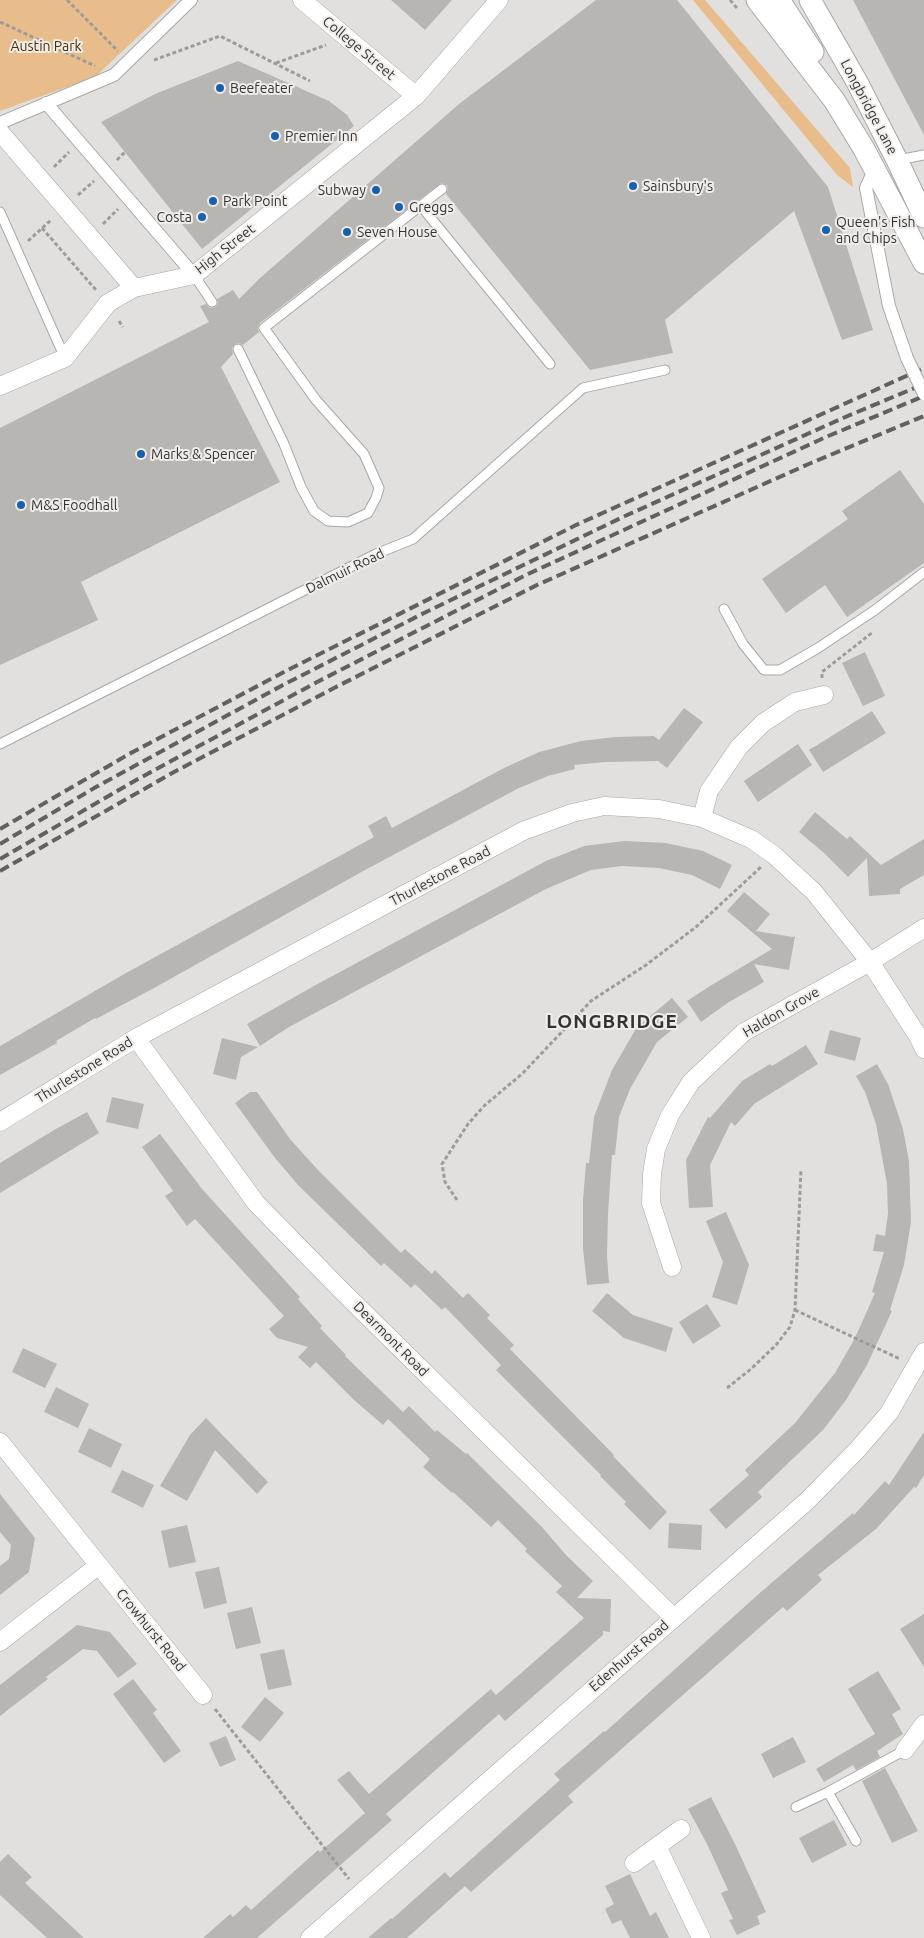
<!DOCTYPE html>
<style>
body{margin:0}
canvas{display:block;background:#e2e0de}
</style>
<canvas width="924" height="1938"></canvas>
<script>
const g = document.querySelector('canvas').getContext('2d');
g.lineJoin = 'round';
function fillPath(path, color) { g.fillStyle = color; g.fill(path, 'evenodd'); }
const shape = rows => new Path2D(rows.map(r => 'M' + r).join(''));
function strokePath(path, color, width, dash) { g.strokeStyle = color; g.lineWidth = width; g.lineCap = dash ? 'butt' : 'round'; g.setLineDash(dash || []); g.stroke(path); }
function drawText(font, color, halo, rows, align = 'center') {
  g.font = font + ' Ubuntu,sans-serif'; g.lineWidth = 4; g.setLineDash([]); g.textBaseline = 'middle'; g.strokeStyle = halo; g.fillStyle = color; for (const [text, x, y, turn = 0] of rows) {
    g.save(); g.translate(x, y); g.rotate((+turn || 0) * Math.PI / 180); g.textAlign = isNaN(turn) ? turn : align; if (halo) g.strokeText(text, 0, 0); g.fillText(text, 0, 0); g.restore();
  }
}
const green = shape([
 [0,0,177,0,95,77,0,111],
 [693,0,705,0,850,168,853,187,837,175]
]);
const building = shape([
 [391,0,452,0,425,30],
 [596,0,677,0,828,187,873,330,842,340,794,211,665,320,673,353,590,370,446,194,448,189,447,185,441,183,260,323,258,328,259,332,243,345,239,343,235,344,232,348,233,354,221,367,280,482,81,582,98,620,0,665,0,428,209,322,200,306,206,304,210,308,215,307,218,304,217,299,233,290,239,299,259,279,459,104],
 [853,0,924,0,924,135],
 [238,61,329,101,347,115,354,126,202,249,101,122,155,94],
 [900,470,924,504,924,563,847,617,825,585,786,613,762,579,848,519,842,511],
 [865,652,885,696,863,706,842,663],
 [684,708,703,722,667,768,658,761,605,762,574,765,575,769,548,776,519,788,365,870,156,987,96,1019,95,1018,56,1041,57,1043,0,1075,0,1046,126,973,374,837,368,826,386,816,392,828,504,768,539,752,581,741,615,737,654,736,659,740],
 [872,711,886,733,823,772,809,750],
 [798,744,812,765,758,802,744,781],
 [815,812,847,839,850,836,881,865,924,839,924,875,900,889,900,894,869,896,867,858,848,877,824,853,799,832],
 [624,841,666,843,703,851,732,865,720,889,692,875,659,868,622,866,591,870,546,889,289,1027,260,1046,247,1024,312,987,546,861,584,846],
 [744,892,770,914,756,931,793,937,795,936,789,970,754,964,764,982,729,1002,701,1022,687,1001,710,986,772,949,727,911],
 [672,998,688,1017,657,1042,630,1089,619,1117,615,1155,612,1155,608,1214,607,1256,609,1283,587,1285,583,1249,583,1200,586,1163,589,1163,594,1117,612,1070,637,1027],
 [830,1030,861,1038,855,1061,824,1053],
 [222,1038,258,1047,241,1057,236,1080,213,1074],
 [806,1045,818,1064,754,1104,735,1126,731,1122,710,1165,713,1207,689,1208,686,1160,708,1117,710,1118,742,1081,770,1064,772,1066],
 [877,1064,888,1084,903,1129,909,1161,911,1222,904,1265,890,1310,892,1311,867,1365,846,1400,823,1430,758,1492,762,1497,726,1529,709,1510,749,1475,745,1470,795,1423,835,1373,855,1338,875,1293,872,1292,884,1252,873,1251,876,1234,885,1236,888,1213,887,1184,876,1124,865,1092,856,1076],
 [250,1092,257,1092,290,1139,318,1170,401,1253,405,1249,432,1274,435,1270,463,1298,468,1293,490,1315,487,1318,514,1345,510,1349,614,1455,613,1456,667,1512,650,1530,624,1504,626,1502,600,1476,601,1475,496,1370,501,1365,445,1307,442,1310,415,1284,411,1288,384,1263,381,1266,298,1185,275,1158,235,1103],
 [112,1097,144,1104,138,1129,106,1122],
 [87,1112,99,1133,0,1193,0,1163,54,1130],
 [160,1134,203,1190,300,1297,298,1299,322,1326,320,1328,346,1355,345,1356,403,1412,409,1406,435,1432,437,1430,466,1454,467,1453,542,1527,566,1555,593,1581,577,1598,611,1599,610,1632,603,1631,603,1635,505,1721,499,1714,386,1814,392,1820,257,1938,203,1938,230,1914,233,1917,246,1905,251,1910,318,1850,320,1852,365,1813,337,1780,349,1771,369,1794,491,1689,496,1695,584,1618,556,1592,562,1586,525,1551,527,1549,498,1520,491,1527,453,1492,452,1493,423,1467,430,1459,388,1419,383,1425,354,1400,316,1362,310,1368,298,1357,308,1347,277,1338,269,1329,284,1316,195,1219,187,1226,165,1196,173,1191,142,1147],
 [726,1212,749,1265,737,1305,712,1297,723,1262,706,1221],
 [607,1293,633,1315,673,1328,666,1352,624,1338,592,1311],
 [707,1304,721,1326,693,1344,679,1322],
 [23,1348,57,1364,45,1388,12,1372],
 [56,1387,89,1404,78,1428,44,1412],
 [206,1418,268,1482,257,1494,215,1450,187,1501,160,1486,190,1435],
 [89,1428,122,1444,111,1468,78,1452],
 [924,1432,924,1475,916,1488,914,1487,876,1529,818,1575,822,1580,787,1611,783,1607,568,1796,573,1802,471,1892,465,1886,407,1938,368,1938,391,1918,392,1919,445,1872,450,1878,560,1780,554,1774,604,1731,605,1732,762,1591,853,1513,854,1515,885,1481,889,1485],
 [122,1470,154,1485,143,1508,111,1492],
 [0,1494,35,1538,29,1572,0,1595,0,1566,9,1559,11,1545,0,1532],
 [669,1523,702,1525,701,1550,668,1548],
 [187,1525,196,1562,169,1568,161,1531],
 [219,1567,227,1603,204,1609,195,1572],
 [252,1607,261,1643,236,1649,227,1613],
 [924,1614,924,1667,900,1629],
 [77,1625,110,1632,137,1664,118,1678,97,1651,83,1649,46,1677,48,1679,0,1716,0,1685],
 [284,1649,292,1685,268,1690,260,1654],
 [878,1671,901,1709,892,1714,903,1734,877,1751,880,1757,856,1770,853,1765,824,1782,816,1769,875,1734,848,1689],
 [133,1679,157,1710,153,1713,181,1751,164,1763,113,1694],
 [265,1697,284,1713,260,1742,241,1727],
 [226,1736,236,1760,220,1767,209,1743],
 [793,1737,806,1762,773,1778,761,1754],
 [885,1768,918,1831,892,1843,862,1781],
 [711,1797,736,1846,766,1912,757,1916,760,1924,737,1935,729,1920,733,1919,721,1893,728,1890,707,1844,688,1809],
 [834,1820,847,1845,812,1863,799,1838],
 [8,1854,32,1877,25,1883,84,1938,47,1938,0,1895,0,1862],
 [630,1874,650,1916,656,1912,669,1938,630,1938,621,1920,612,1924,605,1909,614,1904,605,1886]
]);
const path = shape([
 [67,0,118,51],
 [730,0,737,8],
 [0,22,95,66],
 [154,60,220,36,310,81],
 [276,63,326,45],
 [117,160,125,152],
 [54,167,69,152],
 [78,195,94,181],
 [103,224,118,209],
 [42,228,96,290],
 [28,241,51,220],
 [119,321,123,327],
 [822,678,822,672,873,632],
 [457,1200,445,1182,442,1164,468,1124,484,1106,523,1073,591,1001,646,965,696,927,761,867],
 [795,1310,900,1359],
 [727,1388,751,1369,776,1345,790,1327,795,1310,801,1169],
 [215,1709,349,1879]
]);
const service = shape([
 [898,160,924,155],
 [421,206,550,364],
 [0,212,65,358],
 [194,275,212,302],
 [238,349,284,444,301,487,314,511,328,521,348,522,368,513,376,498,379,488,364,454,316,400,264,328,442,189],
 [724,609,743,644,764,670,780,670,818,648,875,610,924,572],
 [0,744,376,554,413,539,583,388,665,370],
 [828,1792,856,1841],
 [796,1807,828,1792,905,1750]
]);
const pedestrian = shape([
 [46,103,194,275],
 [0,123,114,75,191,0],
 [879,174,870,179,866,188,889,306,907,358]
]);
const minor = shape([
 [302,0,416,96],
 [0,132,134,288],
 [0,386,65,358,108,303,134,288,194,275,416,96,499,0],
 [702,818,709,791,739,747,763,723,795,702,824,695],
 [136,1038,256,1203,340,1289,673,1617],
 [0,1122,136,1038,523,831,572,813,604,806,659,809,702,818,751,839,774,855,814,892,870,962,918,1036,924,1049],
 [672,1267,651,1203,652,1174,656,1149,670,1115,691,1082,744,1032,870,962,924,928],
 [0,1442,203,1695],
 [0,1642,99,1565],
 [905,1750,924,1724],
 [657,1846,701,1938],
 [634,1863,681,1829],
 [310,1938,807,1501,858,1449,889,1413,924,1352]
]);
const tertiary = shape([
 [757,0,834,100,864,149,924,263],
 [779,0,813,52],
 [810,0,857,82,897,160,924,217]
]);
const rail = shape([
 [0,829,129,754,286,671,576,525,924,368],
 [0,844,96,787,283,685,424,613,625,516,843,418,924,384],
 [0,859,138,779,319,681,528,574,826,437,924,396],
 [0,871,174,772,336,687,537,585,811,463,924,416]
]);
const pedestrianBridge = shape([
 [907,358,924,394]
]);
const markers = [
 [220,88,5,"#1860b0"],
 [275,136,5,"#1860b0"],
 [633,186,5,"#1860b0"],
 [376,190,5,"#1860b0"],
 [213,201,5,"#1860b0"],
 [399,207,5,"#1860b0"],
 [202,217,5,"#1860b0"],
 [826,230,5,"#1860b0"],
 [347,232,5,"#1860b0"],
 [141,454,5,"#1860b0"],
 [21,505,5,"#1860b0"]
];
const parkNames = [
 ["Austin Park",46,46]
];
const streetNames = [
 ["College Street",359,48,40],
 ["Longbridge Lane",869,107,62],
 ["High Street",225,249,-38],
 ["Dalmuir Road",345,571,-26],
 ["Thurlestone Road",440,876,-28],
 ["Haldon Grove",781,1012,-30],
 ["Thurlestone Road",84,1070,-32],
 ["Dearmont Road",391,1339,45],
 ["Crowhurst Road",151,1630,51],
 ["Edenhurst Road",629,1656,-41]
];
const poiNames = [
 ["Beefeater",230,88],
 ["Premier Inn",285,136],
 ["Sainsbury's",643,186],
 ["Subway",366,190,"right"],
 ["Park Point",223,201],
 ["Greggs",409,207],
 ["Costa",192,217,"right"],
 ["Queen's Fish",836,222],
 ["and Chips",836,238],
 ["Seven House",357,232],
 ["Marks & Spencer",151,454],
 ["M&S Foodhall",31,505]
];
const districtNames = [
 ["LONGBRIDGE",612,1022]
];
fillPath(green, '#e8bd8b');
fillPath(building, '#b8b6b3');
strokePath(service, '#a9a7a5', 11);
strokePath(pedestrian, '#a9a7a5', 14);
strokePath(minor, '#a9a7a5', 19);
strokePath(tertiary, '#a9a7a5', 23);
strokePath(path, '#9e9c9b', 3, [4, 2.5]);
strokePath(service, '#fff', 9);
strokePath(pedestrian, '#fff', 12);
strokePath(minor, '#fff', 18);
strokePath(tertiary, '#fff', 21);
strokePath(rail, '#626060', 4, [10, 5]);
strokePath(pedestrianBridge, '#a9a7a5', 14, []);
strokePath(pedestrianBridge, '#fff', 12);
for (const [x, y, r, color] of markers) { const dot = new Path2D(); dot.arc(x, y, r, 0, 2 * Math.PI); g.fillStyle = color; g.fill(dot); strokePath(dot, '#f0edeb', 2); }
drawText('14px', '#4a2c00', '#f0edeb', parkNames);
drawText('14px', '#343333', '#f0edeb', streetNames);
drawText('14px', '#343333', '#f0edeb', poiNames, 'left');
g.letterSpacing = '1px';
drawText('bold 19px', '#343333', '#f0edeb', districtNames);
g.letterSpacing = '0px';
</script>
